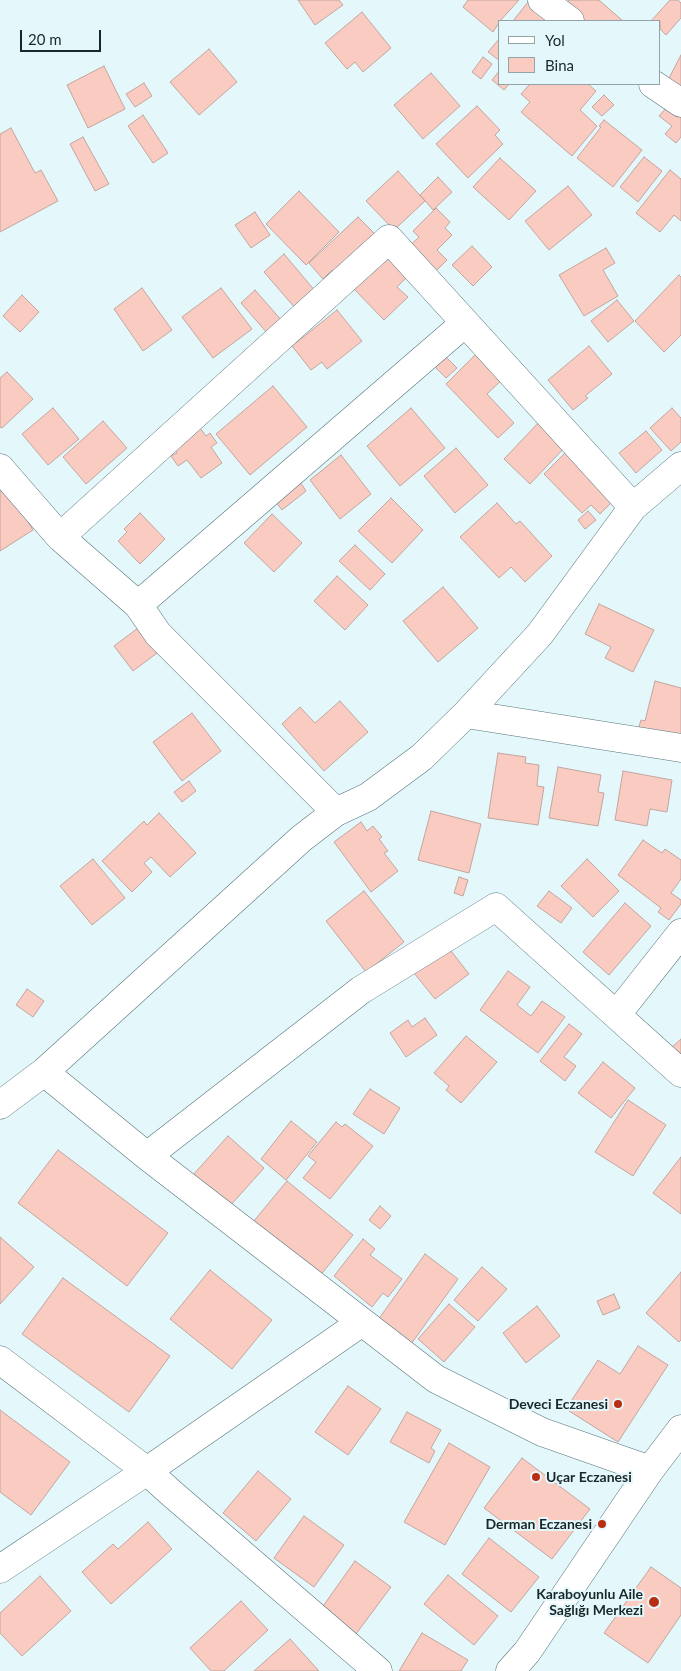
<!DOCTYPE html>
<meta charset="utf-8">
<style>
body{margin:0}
#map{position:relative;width:681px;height:1671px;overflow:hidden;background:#e4f8fc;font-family:Lato,sans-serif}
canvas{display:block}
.legend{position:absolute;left:498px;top:20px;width:162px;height:65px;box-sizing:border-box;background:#e4f8fc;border:1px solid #93a4a8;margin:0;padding:6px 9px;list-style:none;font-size:15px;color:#1a2729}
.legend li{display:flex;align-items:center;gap:10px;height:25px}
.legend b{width:25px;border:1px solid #93a4a8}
.scale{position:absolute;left:20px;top:30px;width:81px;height:22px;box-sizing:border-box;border:2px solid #1a2729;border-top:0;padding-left:6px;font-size:15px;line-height:18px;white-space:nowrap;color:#1a2729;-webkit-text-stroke:4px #e4f8fc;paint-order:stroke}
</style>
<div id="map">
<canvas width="681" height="1671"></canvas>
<ul class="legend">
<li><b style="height:6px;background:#fff"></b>Yol</li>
<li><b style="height:14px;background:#f9cbc1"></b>Bina</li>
</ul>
<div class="scale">20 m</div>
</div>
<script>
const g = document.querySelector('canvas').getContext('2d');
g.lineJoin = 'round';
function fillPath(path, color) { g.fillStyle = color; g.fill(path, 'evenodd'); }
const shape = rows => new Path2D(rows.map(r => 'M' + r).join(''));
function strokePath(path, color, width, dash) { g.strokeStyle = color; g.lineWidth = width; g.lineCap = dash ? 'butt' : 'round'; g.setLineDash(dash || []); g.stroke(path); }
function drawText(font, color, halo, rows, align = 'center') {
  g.font = font + ' Lato,sans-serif'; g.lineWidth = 4; g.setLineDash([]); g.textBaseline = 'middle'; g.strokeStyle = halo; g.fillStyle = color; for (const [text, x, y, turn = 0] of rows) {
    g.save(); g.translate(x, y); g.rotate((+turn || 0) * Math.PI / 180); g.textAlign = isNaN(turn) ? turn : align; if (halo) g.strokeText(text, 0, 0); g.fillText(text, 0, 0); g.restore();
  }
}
const building = shape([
 [298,0,339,0,343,5,315,25,298,0],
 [468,0,519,0,500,21,493,32,463,7,468,0],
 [569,0,599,0,623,21,576,21,562,8,569,0],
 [670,0,678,0,681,3,681,18,666,35,660,29,660,21,651,21,670,0],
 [528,2,552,21,513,21,528,2],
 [362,12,391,48,363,72,355,62,347,69,325,43,362,12],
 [500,38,500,61,488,52,500,38],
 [209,49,237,82,199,115,170,82,209,49],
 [681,55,681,89,667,82,681,55],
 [483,57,492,64,481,79,472,72,483,57],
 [104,66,125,109,88,128,67,85,104,66],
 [500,70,500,84,509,84,504,90,492,80,500,70],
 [431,73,460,106,423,139,394,105,431,73],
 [144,83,152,96,135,107,126,94,144,83],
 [530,84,588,84,596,91,580,110,597,126,572,156,521,112,530,102,521,94,530,84],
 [604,95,614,105,602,116,592,107,604,95],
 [477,106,500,130,495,135,503,144,468,178,436,144,477,106],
 [668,106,681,116,681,137,676,143,665,134,672,126,659,116,668,106],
 [143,115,168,153,153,163,128,126,143,115],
 [604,120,642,150,613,187,577,158,601,127,599,126,604,120],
 [11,128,35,173,41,170,58,201,0,232,0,134,11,128],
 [83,137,109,184,95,191,70,144,83,137],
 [644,157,662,171,638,202,620,187,644,157],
 [500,158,536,191,509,220,473,187,500,158],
 [670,170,681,179,681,221,674,215,660,232,636,213,670,170],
 [398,171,425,201,394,230,366,201,398,171],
 [438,177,452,192,433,210,420,195,438,177],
 [568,186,592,215,549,250,525,221,568,186],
 [299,191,339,232,306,265,266,224,299,191],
 [436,208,450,222,445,228,452,235,437,250,447,260,432,275,406,249,419,237,413,231,436,208],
 [255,212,270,235,251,248,235,225,255,212],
 [358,217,382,241,341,279,332,270,323,279,309,263,358,217],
 [472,246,492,267,473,286,452,265,472,246],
 [606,248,615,263,603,270,618,296,584,316,559,275,606,248],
 [284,254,316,292,296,309,264,272,284,254],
 [385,254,408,276,397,287,408,297,384,320,352,287,385,254],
 [679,275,681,277,681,335,664,352,635,321,679,275],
 [142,288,172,330,143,351,114,309,142,288],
 [221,288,252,329,213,358,182,317,221,288],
 [255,290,282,321,268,334,241,303,255,290],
 [22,295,39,312,20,332,3,316,22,295],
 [617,300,634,321,608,342,591,321,617,300],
 [337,310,362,341,327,369,322,362,311,370,292,346,337,310],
 [589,346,612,374,585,396,588,398,573,410,548,380,589,346],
 [477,353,508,374,487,394,514,423,498,438,446,384,477,353],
 [444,355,457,368,446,378,433,365,444,355],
 [7,372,33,399,2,428,0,427,0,378,7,372],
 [273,386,307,427,250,475,216,434,273,386],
 [53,408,79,439,48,465,22,434,53,408],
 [411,408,445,448,400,486,367,446,411,408],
 [672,408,681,418,681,442,671,451,650,428,672,408],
 [103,421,127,448,86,484,63,457,103,421],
 [540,421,566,446,530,484,504,459,540,421],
 [197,424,206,436,210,433,217,443,211,447,222,463,201,478,187,460,178,466,171,456,177,453,170,444,197,424],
 [646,431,662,450,636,473,619,453,646,431],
 [456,448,488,485,455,513,424,476,456,448],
 [570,448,617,497,600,514,591,505,582,513,544,474,570,448],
 [341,455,371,494,340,519,310,480,341,455],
 [298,479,306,491,282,510,273,498,298,479],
 [6,485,33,530,0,551,0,489,6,485],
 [391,498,423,530,392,563,358,531,391,498],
 [497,503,516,524,520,521,552,556,525,582,511,567,499,578,460,537,497,503],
 [588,511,596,520,585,529,578,520,588,511],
 [140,513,165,539,140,564,118,541,127,532,124,529,140,513],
 [272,514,302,543,274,572,244,543,272,514],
 [355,545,385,574,370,590,339,561,355,545],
 [337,576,368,605,345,630,314,601,337,576],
 [443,587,478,628,438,662,403,621,443,587],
 [599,604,654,630,633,672,605,658,611,647,585,634,599,604],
 [138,628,157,653,133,671,114,646,138,628],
 [655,681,681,688,681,738,638,730,641,720,645,721,655,681],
 [340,701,368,732,324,771,282,724,300,707,315,723,340,701],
 [192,713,221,751,182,781,153,742,192,713],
 [498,753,526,757,525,763,539,765,537,786,544,787,538,825,488,818,498,753],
 [558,767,601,775,598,792,604,793,598,826,549,818,558,767],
 [623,771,672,780,667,812,650,809,647,826,615,820,623,771],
 [189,781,196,791,182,802,174,792,189,781],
 [431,811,481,824,469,873,418,860,431,811],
 [159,813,196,853,170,877,151,857,144,863,152,872,132,892,102,861,144,821,147,825,159,813],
 [361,822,367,831,373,826,382,837,379,839,388,851,384,853,398,871,371,892,334,842,361,822],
 [643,840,662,853,665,849,681,860,681,879,671,893,681,900,681,904,669,920,658,912,661,908,618,875,643,840],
 [93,859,125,898,92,925,60,886,93,859],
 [587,859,619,891,593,917,561,886,587,859],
 [459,877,468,880,463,896,454,893,459,877],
 [364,891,404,942,366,972,326,921,364,891],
 [549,891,572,908,561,923,537,906,549,891],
 [625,903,651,926,609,975,583,952,625,903],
 [448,947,469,974,435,999,414,973,448,947],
 [508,971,530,987,517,1005,531,1016,542,1001,565,1017,538,1053,480,1010,508,971],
 [27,989,44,1001,33,1017,16,1005,27,989],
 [425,1018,437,1035,406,1057,390,1033,408,1020,412,1027,425,1018],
 [569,1024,582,1034,564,1057,576,1066,565,1081,540,1061,569,1024],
 [466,1036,497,1062,461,1103,446,1090,449,1086,434,1073,466,1036],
 [681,1039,681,1059,671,1048,681,1039],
 [603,1062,635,1088,611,1118,578,1093,603,1062],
 [370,1089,400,1108,384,1134,353,1114,370,1089],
 [628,1100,666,1125,633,1176,595,1152,628,1100],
 [291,1121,317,1142,286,1180,261,1159,291,1121],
 [336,1122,342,1127,345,1124,373,1146,330,1199,303,1178,316,1162,308,1156,336,1122],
 [228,1136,264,1168,229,1207,193,1175,228,1136],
 [58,1150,168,1233,127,1286,18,1203,58,1150],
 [681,1157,681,1214,653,1193,681,1157],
 [287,1181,353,1235,319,1277,253,1222,287,1181],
 [380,1206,391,1216,380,1229,369,1220,380,1206],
 [0,1237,34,1267,0,1304,0,1237],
 [363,1239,375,1249,370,1255,402,1279,388,1297,383,1293,372,1307,334,1276,363,1239],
 [425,1254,458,1279,411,1344,378,1320,425,1254],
 [482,1267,507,1289,478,1321,454,1300,482,1267],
 [210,1270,272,1320,232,1369,170,1319,210,1270],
 [681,1272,681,1340,679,1342,646,1313,681,1272],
 [63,1278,170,1356,129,1412,22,1334,63,1278],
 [614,1294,620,1308,603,1315,597,1301,614,1294],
 [449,1304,475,1327,444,1362,418,1339,449,1304],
 [537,1306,560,1336,526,1363,503,1333,537,1306],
 [638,1346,668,1365,618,1442,566,1409,598,1360,620,1374,638,1346],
 [348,1386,381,1409,348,1455,315,1432,348,1386],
 [0,1410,70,1462,31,1515,0,1492,0,1410],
 [407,1412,441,1430,431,1448,435,1451,429,1463,390,1442,407,1412],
 [449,1443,490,1467,445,1545,404,1522,449,1443],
 [522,1458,590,1509,552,1559,484,1508,522,1458],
 [258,1471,291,1499,256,1541,223,1513,258,1471],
 [304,1516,344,1545,314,1587,274,1558,304,1516],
 [148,1522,172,1549,111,1604,82,1572,113,1544,118,1549,148,1522],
 [489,1538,539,1577,511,1612,462,1574,489,1538],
 [355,1561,391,1587,356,1634,321,1609,355,1561],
 [651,1567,681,1588,681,1615,648,1663,604,1633,651,1567],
 [448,1575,498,1616,474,1645,424,1604,448,1575],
 [40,1576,71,1611,22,1656,0,1633,0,1613,40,1576],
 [241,1601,268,1630,224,1671,211,1671,190,1648,241,1601],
 [422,1633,468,1660,461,1671,399,1671,422,1633],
 [290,1639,319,1671,254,1671,290,1639]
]);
const minor = shape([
 [542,0,570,21],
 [653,84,681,103],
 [0,468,60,537,138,605,158,634,336,812],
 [60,537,389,239,633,507],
 [138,605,465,323],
 [466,714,681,748],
 [617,1014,681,933],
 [44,1072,147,1156,436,1379,542,1432,650,1470],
 [0,1105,44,1072,302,838,336,812,368,797,422,757,466,714,540,634,633,507,681,466],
 [147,1156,361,990,496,907,681,1073],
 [0,1360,147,1471,362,1322],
 [0,1569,147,1471,170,1492,378,1671],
 [510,1671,527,1652,650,1470,681,1429]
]);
const markers = [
 [618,1404,5,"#b92d12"],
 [536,1477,5,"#b92d12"],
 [602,1524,5,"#b92d12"],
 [654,1602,6,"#b92d12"]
];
const poiNames = [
 ["Deveci Eczanesi",608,1404],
 ["Uçar Eczanesi",546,1477,"left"],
 ["Derman Eczanesi",592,1524],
 ["Karaboyunlu Aile",643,1594],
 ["Sağlığı Merkezi",643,1610]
];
fillPath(building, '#f9cbc1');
strokePath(building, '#c2a59e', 1);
strokePath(minor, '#56747b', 29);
strokePath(minor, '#fff', 28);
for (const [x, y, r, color] of markers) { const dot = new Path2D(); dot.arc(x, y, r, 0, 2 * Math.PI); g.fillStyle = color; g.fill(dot); strokePath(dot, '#e4f8fc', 2); }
drawText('bold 14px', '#1a2729', '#e4f8fc', poiNames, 'right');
</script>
